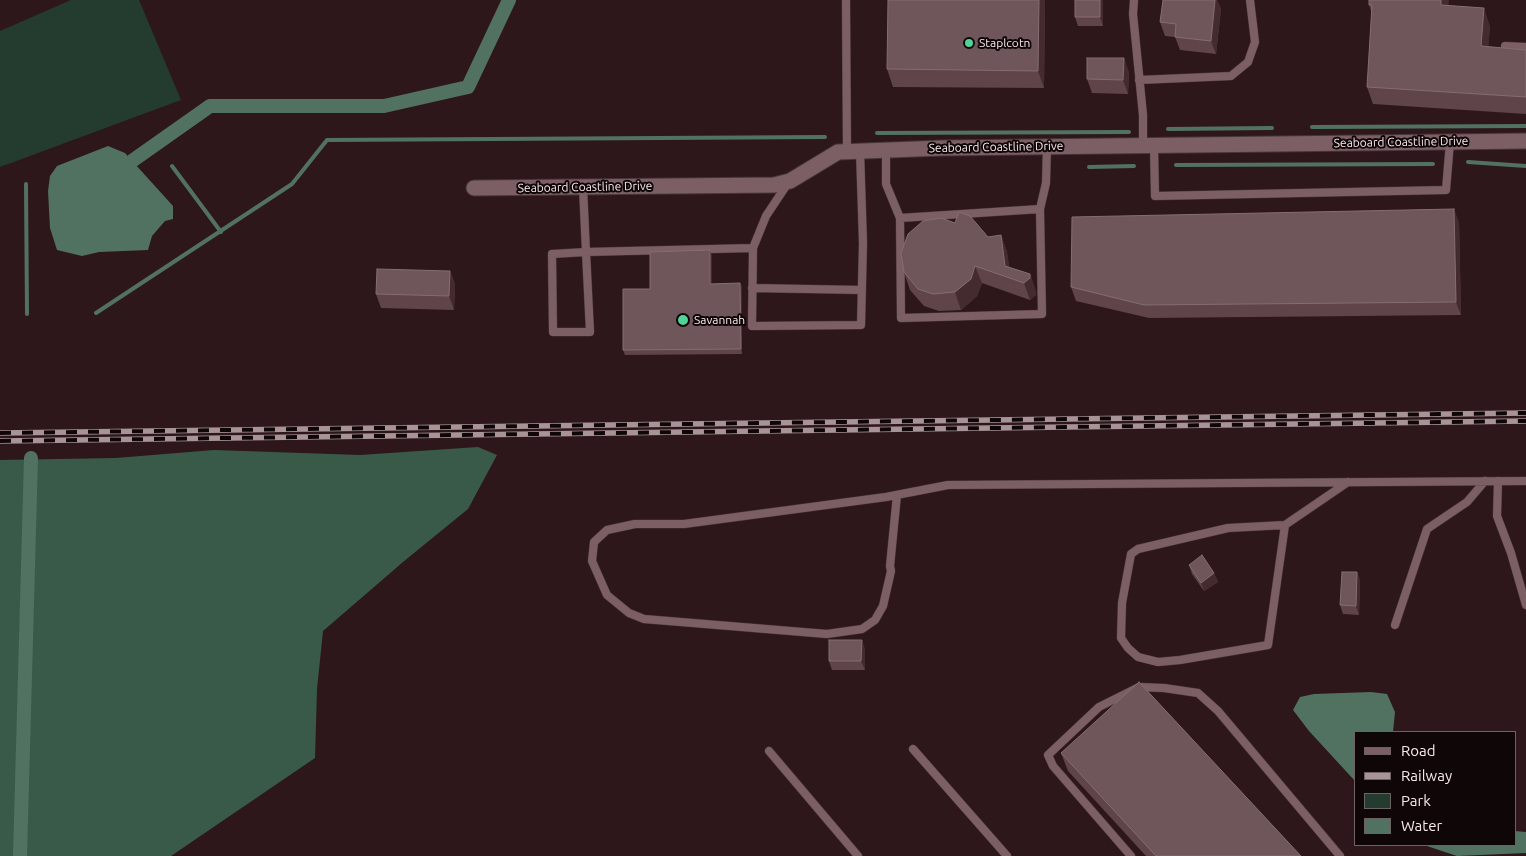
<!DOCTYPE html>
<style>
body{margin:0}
#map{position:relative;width:1526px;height:856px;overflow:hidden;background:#2e171b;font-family:Ubuntu,sans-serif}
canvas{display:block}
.legend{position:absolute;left:1354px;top:731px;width:162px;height:115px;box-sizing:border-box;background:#0f0607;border:1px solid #6d6162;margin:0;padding:6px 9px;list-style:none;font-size:15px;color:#fae9eb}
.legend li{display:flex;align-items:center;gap:10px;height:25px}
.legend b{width:25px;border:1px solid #6d6162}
</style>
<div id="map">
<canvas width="1526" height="856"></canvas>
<ul class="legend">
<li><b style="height:6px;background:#7c5f64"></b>Road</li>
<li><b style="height:6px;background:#a89497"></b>Railway</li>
<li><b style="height:14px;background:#243c30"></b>Park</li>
<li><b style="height:14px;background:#527261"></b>Water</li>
</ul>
</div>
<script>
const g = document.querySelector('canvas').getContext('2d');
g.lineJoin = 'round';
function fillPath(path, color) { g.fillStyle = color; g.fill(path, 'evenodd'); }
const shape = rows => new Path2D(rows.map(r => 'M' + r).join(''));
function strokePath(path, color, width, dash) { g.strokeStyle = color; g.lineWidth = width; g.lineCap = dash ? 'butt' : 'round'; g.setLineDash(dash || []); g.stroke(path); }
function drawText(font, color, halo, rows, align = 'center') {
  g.font = font + ' Ubuntu,sans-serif'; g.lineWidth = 4; g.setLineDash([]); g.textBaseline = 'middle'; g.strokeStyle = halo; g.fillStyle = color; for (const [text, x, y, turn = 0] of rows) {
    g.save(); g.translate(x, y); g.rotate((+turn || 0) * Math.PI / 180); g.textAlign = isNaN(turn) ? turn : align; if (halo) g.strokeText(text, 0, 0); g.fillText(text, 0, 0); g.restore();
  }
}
const green = shape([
 [71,0,139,0,181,100,0,167,0,31]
]);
const forest = shape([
 [478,447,497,455,468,509,403,562,323,631,317,689,315,758,171,856,0,856,0,460,116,458,214,450,360,455]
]);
const water = shape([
 [108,146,125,153,173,206,173,219,165,221,152,236,148,250,99,252,82,256,57,250,50,228,48,191,50,176,57,166],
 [1371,692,1387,694,1395,712,1393,732,1355,732,1355,781,1309,731,1293,710,1300,697,1314,694],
 [1515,831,1526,832,1526,853,1457,856,1424,845,1515,845]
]);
const stream = shape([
 [1312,127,1526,126],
 [1168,129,1272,128],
 [877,133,1129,132],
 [1468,162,1526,166],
 [1176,165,1433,164],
 [172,166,221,232],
 [1089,167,1134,166],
 [26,184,27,314],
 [96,313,292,184,327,140,825,137]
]);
const canal = shape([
 [132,161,210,106,384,106,468,87,509,0],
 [20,856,31,458]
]);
const service = shape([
 [846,0,847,152],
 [1134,0,1133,14,1143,115,1143,145],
 [1505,46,1526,47],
 [1139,80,1231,76,1248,62,1255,42,1250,0],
 [1154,145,1155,196,1446,190,1450,142],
 [886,150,886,184,900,218,1040,209,1046,183,1047,146],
 [788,183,766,216,753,248,752,326,861,325,863,243,860,151],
 [583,187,586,252,753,248],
 [900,218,901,318,1042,314,1040,209],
 [586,252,590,332,553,332,552,254,586,252],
 [752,288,862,290],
 [1498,481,1497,516,1511,553,1526,605],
 [897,495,890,566,891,571,883,606,875,620,862,629,827,634,644,619,629,613,607,595,592,561,594,542,607,530,635,524,684,524,886,497,948,485,1526,481],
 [1285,525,1228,528,1138,549,1131,554,1122,603,1121,638,1128,648,1138,657,1158,662,1180,660,1268,645,1285,525,1348,482],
 [1395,625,1427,529,1467,502,1485,481],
 [913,749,1007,856],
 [769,751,858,856],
 [1131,856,1053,766,1048,755,1099,707,1139,687,1164,688,1198,693,1218,711,1340,856]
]);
const minor = shape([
 [474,188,774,185,790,181,838,152,942,148,1526,141]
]);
const rail = shape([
 [0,433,1526,413],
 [0,441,1526,421]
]);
const wall = shape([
 [1045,0,1044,88,893,87,887,69],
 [1075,0,1103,0,1103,26,1078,26,1075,17],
 [1163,0,1217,0,1221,9,1216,54,1180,50,1175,37,1165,36,1160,22],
 [1369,5,1448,6,1490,26,1488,47,1526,50,1526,114,1373,104,1367,87,1372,13],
 [1129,72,1128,94,1092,93,1087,79],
 [1459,222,1461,315,1149,318,1076,301,1071,287],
 [1001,235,1007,252,1009,267,1030,274,1036,292,1036,295,1030,300,982,283,977,296,961,310,939,311,924,306,910,290,904,272,988,237],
 [712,255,712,284,740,283,742,288,742,354,625,355,623,350,650,289],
 [450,271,455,284,454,310,381,308,376,294],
 [1189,565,1214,573,1218,582,1204,591,1192,574],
 [1357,572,1360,581,1359,615,1343,614,1340,605],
 [865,649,865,670,832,670,829,661],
 [1061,753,1301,856,1146,856,1068,771]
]);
const shadedWall = shape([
 [1039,0,1045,0,1044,88,1038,71],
 [1100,0,1103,0,1103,26,1100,17],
 [1215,0,1217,0,1221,9,1216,54,1211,41],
 [1441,0,1449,0,1447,23,1441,5],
 [1484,8,1490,26,1487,64,1481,46],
 [1124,58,1129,72,1128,94,1123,80],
 [1454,209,1459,222,1461,315,1456,302],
 [1001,235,1007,252,1011,278,1005,266],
 [710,250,712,255,712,288,710,284],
 [975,266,982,283,977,296,961,310,955,292],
 [450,271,455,284,454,310,449,296],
 [1030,274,1036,292,1036,295,1030,300,1024,283],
 [740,283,742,288,742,354,741,349],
 [1357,572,1360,581,1359,615,1356,606],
 [1214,573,1218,582,1204,591,1201,583],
 [862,640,865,649,865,670,861,661]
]);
const building = shape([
 [888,0,1039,0,1038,71,887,69,888,0],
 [1075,0,1100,0,1100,17,1075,17,1075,0],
 [1163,0,1215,0,1211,41,1175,37,1176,24,1160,22,1163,0],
 [1369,0,1441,0,1441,5,1484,8,1481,46,1526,50,1526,97,1367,87,1372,5,1369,5,1369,0],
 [1087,58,1124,58,1123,80,1087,79,1087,58],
 [1454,209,1456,302,1144,305,1071,287,1072,217,1454,209],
 [959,212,970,216,988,237,1001,235,1005,266,1030,274,1030,278,1024,283,975,266,971,279,955,292,933,294,918,289,904,272,901,253,908,234,923,221,941,218,955,223,959,212],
 [710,250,710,284,740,283,741,349,623,350,623,289,650,289,650,252,710,250],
 [377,269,450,271,449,296,376,294,377,269],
 [1202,555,1214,573,1201,583,1189,565,1202,555],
 [1342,572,1357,572,1356,606,1340,605,1342,572],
 [829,640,862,640,861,661,829,661,829,640],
 [1139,682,1301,856,1156,856,1061,753,1139,682]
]);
const markers = [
 [969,43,5,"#4ed399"],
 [683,320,6,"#4ed399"]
];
const poiNames = [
 ["Staplcotn",979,43],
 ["Savannah",694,320]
];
const streetNames = [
 ["Seaboard Coastline Drive",1401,142,-1],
 ["Seaboard Coastline Drive",996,147,-1],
 ["Seaboard Coastline Drive",585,187,-1]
];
fillPath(green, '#243c30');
fillPath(forest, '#3a5a49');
fillPath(water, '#527261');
strokePath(stream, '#527261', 4);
strokePath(canal, '#527261', 14);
strokePath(service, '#473638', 9);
strokePath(minor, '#473638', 17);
strokePath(service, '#7c5f64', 8);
strokePath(minor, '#7c5f64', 15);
strokePath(rail, '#a89497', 5.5);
strokePath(rail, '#0f0607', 4, [11]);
fillPath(wall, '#5f4449');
fillPath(shadedWall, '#442b2f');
fillPath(building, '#6f565b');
strokePath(building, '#856d71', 1);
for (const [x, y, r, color] of markers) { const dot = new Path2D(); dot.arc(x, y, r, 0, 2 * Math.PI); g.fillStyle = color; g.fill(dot); strokePath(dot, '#0f0607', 2); }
drawText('12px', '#fae9eb', '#0f0607', poiNames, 'left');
drawText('12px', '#fae9eb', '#0f0607', streetNames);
</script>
